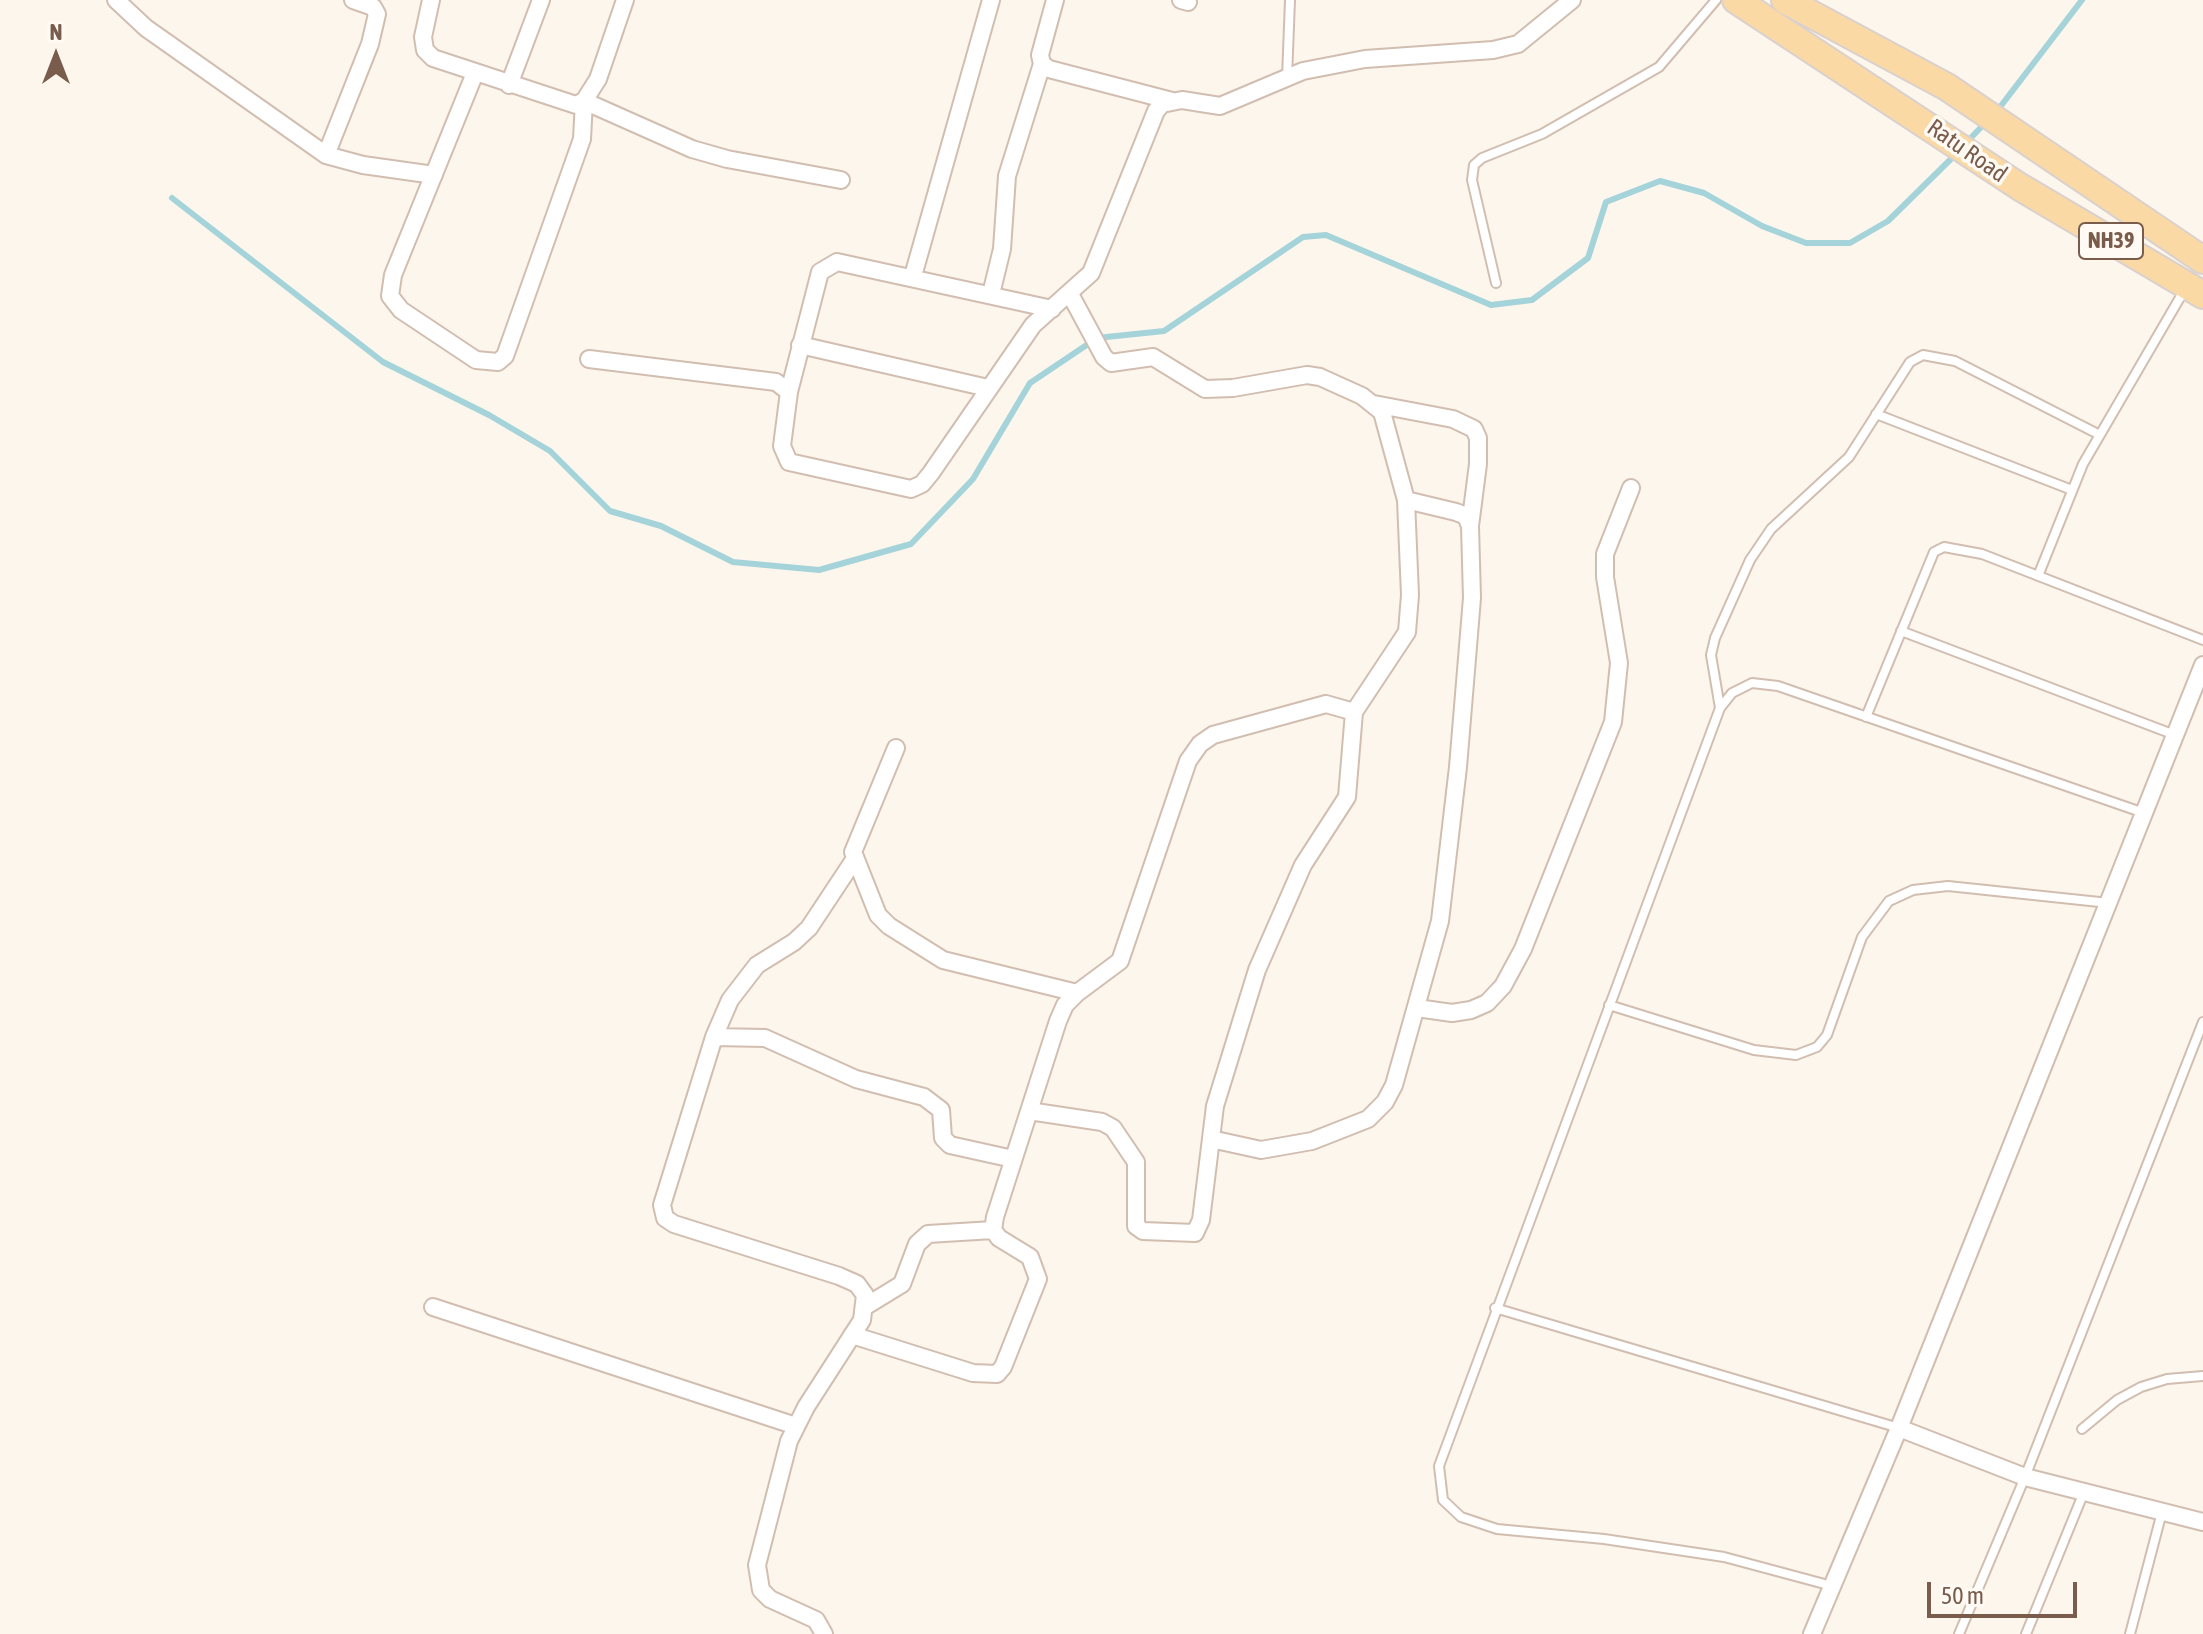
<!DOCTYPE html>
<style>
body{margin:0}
#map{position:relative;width:2203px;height:1634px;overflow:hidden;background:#fdf6ec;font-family:"Asap Condensed",sans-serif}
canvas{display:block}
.north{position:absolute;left:16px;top:16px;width:80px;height:80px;-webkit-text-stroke:6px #fffaf3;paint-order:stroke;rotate:0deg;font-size:22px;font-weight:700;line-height:32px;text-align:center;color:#7a5c4d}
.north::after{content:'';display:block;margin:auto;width:28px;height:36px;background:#7a5c4d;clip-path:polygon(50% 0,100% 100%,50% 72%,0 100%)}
.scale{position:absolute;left:1927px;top:1582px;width:150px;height:36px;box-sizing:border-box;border:4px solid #7a5c4d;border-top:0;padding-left:10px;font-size:24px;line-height:28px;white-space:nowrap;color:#7a5c4d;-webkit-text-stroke:6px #fffaf3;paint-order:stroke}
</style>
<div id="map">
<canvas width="2203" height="1634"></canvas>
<div class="north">N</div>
<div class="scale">50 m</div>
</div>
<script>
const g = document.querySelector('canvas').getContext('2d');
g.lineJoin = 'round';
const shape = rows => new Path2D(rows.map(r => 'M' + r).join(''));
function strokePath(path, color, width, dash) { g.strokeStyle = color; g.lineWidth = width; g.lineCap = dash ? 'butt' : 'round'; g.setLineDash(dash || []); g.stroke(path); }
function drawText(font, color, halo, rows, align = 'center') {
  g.font = font + ' "Asap Condensed",sans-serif'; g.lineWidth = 7; g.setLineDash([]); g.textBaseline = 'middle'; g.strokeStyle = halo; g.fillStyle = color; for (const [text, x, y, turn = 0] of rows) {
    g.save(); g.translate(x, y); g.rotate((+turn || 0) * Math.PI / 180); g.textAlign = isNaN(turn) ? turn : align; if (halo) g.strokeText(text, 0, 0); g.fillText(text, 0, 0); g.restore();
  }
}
const stream = shape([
 [1997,111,2082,0],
 [1966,143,1986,122],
 [172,198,383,362,489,415,550,451,610,511,661,526,733,562,819,570,911,544,973,479,1030,383,1097,338,1164,331,1303,237,1326,235,1491,305,1532,300,1588,258,1606,202,1660,181,1704,193,1762,226,1806,243,1850,243,1888,221,1956,154]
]);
const service = shape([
 [1287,78,1290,0],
 [1496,283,1472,180,1474,165,1482,158,1542,134,1659,67,1716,0],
 [1876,414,2072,490],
 [2038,576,2083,464,2185,289],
 [1901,631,2175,735],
 [1720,708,1711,655,1715,638,1750,560,1771,529,1849,457,1910,362,1923,355,1955,361,2098,434],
 [1866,717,1934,552,1944,547,1982,554,2203,640],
 [1609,1005,1754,1050,1796,1055,1817,1047,1827,1035,1862,937,1889,901,1913,890,1948,886,2109,903],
 [1495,1308,1899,1428],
 [2082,1429,2117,1400,2141,1387,2167,1379,2203,1376],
 [1832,1586,1724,1557,1604,1539,1497,1529,1461,1517,1443,1500,1439,1466,1720,708,1732,693,1752,683,1778,686,2144,813],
 [1959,1634,2025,1477,2203,1022],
 [2026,1634,2084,1492],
 [2130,1634,2162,1512]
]);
const minor = shape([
 [116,0,146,28,326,155,363,165,434,175],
 [431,0,423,37,425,50,433,58,576,105,584,101,598,79,625,0],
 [1055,0,1040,55,1042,64,1049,69,1172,101],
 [1181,0,1188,2],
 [475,73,393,275,390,296,401,310,476,360,498,362,505,356,582,139,584,101,692,149,727,159,841,180],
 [509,85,541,0],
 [326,155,370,44,377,14,373,7,353,0],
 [913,276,991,0],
 [991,294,1002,249,1007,176,1042,64],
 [1070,294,1104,357,1111,363,1153,357,1205,389,1233,388,1307,375,1320,377,1362,396,1382,412,1406,500,1456,512,1466,516,1470,526,1472,598,1458,767,1440,921,1394,1085,1385,1102,1368,1119,1312,1141,1261,1150,1211,1139],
 [800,345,988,388],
 [589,359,776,382,789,392,782,446,789,462,911,489,922,484,931,473,1033,325,1091,273,1156,111,1162,104,1182,100,1220,106,1303,71,1365,59,1493,50,1518,44,1572,0],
 [789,392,820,272,837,262,1052,309],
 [1374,404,1453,419,1474,429,1478,438,1478,464,1470,526],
 [896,748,853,852,878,915,889,926,943,960,1077,993],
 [1417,1008,1452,1013,1471,1010,1487,1003,1503,986,1523,949,1613,722,1619,663,1605,577,1605,554,1631,488],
 [714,1037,765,1038,856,1079,924,1097,941,1110,943,1138,950,1145,1013,1159],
 [1029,1111,1102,1122,1113,1128,1136,1162,1136,1226,1143,1231,1195,1233,1201,1220,1215,1106,1257,970,1303,865,1347,797,1354,712,1407,632,1410,595,1406,500],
 [866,1306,902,1284,917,1244,928,1234,993,1230],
 [433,1307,796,1426],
 [852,1335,973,1373,997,1374,1003,1367,1038,1279,1030,1257,999,1238,993,1230,995,1217,1058,1021,1065,1005,1077,993,1120,961,1188,761,1200,744,1213,735,1326,704,1354,712],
 [1899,1428,2025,1477,2203,1522],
 [824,1634,816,1620,770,1599,761,1590,757,1565,789,1441,806,1407,862,1320,865,1295,857,1284,839,1276,674,1224,665,1218,662,1205,714,1037,730,1000,757,965,794,942,809,928,854,860],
 [1812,1634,1899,1428,2203,665]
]);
const primary = shape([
 [1736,0,2020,187,2203,295],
 [1785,0,1947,87,2203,260]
]);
const shields = [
 [2111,241,64]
];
const shieldNames = [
 ["NH39",2111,241]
];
const streetNames = [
 ["Ratu Road",1967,151,35]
];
strokePath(stream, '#a5d3da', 6);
strokePath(service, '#d1beb0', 12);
strokePath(minor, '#d1beb0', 20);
strokePath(primary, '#dad1cd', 30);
strokePath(service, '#fff', 8);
strokePath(minor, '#fff', 16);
strokePath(primary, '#fbd9a5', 26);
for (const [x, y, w] of shields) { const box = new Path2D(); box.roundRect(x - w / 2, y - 18, w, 36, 6); g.fillStyle = '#fffaf3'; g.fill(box); strokePath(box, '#7a5c4d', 2); }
drawText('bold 22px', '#7a5c4d', null, shieldNames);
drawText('24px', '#7a5c4d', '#fffaf3', streetNames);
</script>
